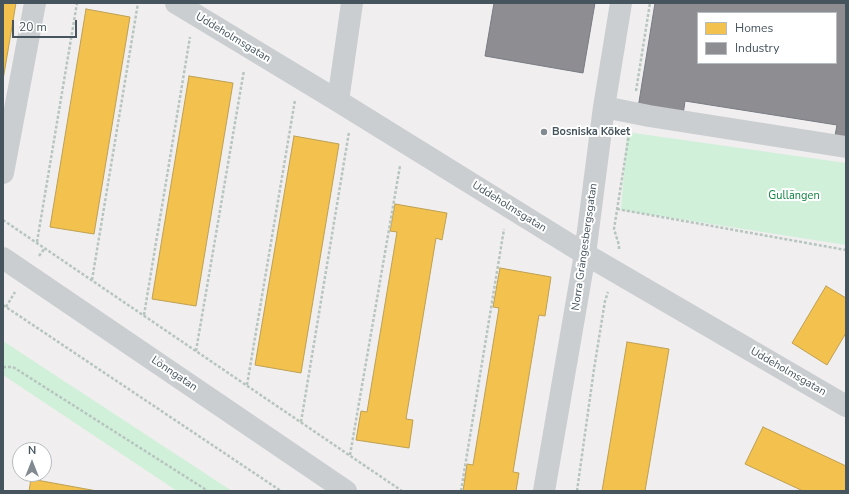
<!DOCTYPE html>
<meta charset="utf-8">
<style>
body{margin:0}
#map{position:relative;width:849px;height:494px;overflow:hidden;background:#f0eeef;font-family:"Nunito Sans",sans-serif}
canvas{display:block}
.frame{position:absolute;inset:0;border:4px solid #45545d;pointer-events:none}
.legend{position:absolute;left:697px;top:12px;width:140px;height:52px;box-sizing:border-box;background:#fff;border:1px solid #b5bbbe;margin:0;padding:5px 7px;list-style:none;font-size:12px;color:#45545d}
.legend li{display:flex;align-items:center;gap:8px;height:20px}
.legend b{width:20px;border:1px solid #b5bbbe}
.north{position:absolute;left:12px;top:442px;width:40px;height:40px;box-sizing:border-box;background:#fff;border:1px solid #b5bbbe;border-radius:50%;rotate:0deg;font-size:11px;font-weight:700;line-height:16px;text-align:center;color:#45545d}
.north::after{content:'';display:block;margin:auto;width:14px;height:18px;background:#818a90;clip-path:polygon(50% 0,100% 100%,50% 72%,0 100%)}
.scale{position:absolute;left:12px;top:20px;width:65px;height:18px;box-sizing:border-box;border:2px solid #45545d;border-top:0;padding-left:5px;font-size:12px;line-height:14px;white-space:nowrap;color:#45545d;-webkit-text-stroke:3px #fff;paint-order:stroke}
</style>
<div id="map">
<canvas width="849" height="494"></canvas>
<div class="frame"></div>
<ul class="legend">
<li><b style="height:11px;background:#f2c14e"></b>Homes</li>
<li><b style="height:11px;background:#8d8d92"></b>Industry</li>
</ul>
<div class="north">N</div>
<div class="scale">20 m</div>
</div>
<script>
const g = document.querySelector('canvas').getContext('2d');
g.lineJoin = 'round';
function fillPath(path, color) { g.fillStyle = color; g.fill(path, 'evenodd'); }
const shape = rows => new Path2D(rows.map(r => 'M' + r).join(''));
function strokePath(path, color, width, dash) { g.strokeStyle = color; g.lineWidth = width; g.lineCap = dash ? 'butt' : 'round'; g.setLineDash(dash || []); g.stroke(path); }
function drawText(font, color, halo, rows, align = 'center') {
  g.font = font + ' "Nunito Sans",sans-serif'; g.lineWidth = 4; g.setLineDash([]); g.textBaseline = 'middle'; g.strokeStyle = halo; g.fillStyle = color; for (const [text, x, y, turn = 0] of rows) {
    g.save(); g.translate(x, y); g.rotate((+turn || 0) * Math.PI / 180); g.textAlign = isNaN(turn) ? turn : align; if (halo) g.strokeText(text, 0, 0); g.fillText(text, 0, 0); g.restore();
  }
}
const green = shape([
 [627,132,846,163,846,245,621,210],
 [3,341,232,491,177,491,3,375]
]);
const homes = shape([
 [3,3,16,3,3,80,3,3],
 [86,9,130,17,94,234,50,227,86,9],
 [189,76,233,83,196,306,152,299,189,76],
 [294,136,339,144,301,373,255,365,294,136],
 [395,204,447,213,442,240,436,238,406,419,413,420,409,448,356,440,361,411,367,412,397,232,390,231,395,204],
 [500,268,551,277,545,316,539,315,513,472,519,473,516,491,463,491,467,464,473,465,499,308,493,307,500,268],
 [826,286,846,298,846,333,827,365,792,343,826,286],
 [627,342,669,349,645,491,602,491,627,342],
 [763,427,846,466,846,491,803,491,745,464,763,427],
 [31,479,97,491,29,491,31,479]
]);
const industry = shape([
 [494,3,595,3,583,73,485,56,494,3],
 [655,3,846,3,846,143,834,141,837,125,685,101,683,115,638,108,655,3],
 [698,13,836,13,836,63,698,63,698,13]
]);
const path = shape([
 [636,91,650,3],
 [617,209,846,250],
 [3,220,402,491],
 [37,242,77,3],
 [619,249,619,245,614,229,629,134],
 [39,256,45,248],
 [92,280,138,3],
 [3,305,281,491],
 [6,307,15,292],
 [144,315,190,37],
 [196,351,244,70],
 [3,367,13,367,208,491],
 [247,385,295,100],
 [301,422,349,132],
 [350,455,400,166],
 [461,491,504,229],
 [577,491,594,369,605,301,608,292]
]);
const minor = shape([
 [176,3,338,101,585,254,846,406],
 [338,101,352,3],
 [604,107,649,116,846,147],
 [3,173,35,3],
 [3,258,346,491],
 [544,491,585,254,604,107,621,3]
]);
const markers = [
 [544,132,4,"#818a90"]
];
const streetNames = [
 ["Uddeholmsgatan",233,38,31],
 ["Uddeholmsgatan",509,207,32],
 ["Norra Grängesbergsgatan",585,247,-82],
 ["Uddeholmsgatan",788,372,30],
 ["Lönngatan",174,374,34]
];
const poiNames = [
 ["Bosniska Köket",552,132]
];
const parkNames = [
 ["Gullängen",794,196]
];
fillPath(green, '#d1f0da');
fillPath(homes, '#f2c14e');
strokePath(homes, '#bea052', 1);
fillPath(industry, '#8d8d92');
strokePath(industry, '#777c82', 1);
strokePath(path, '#b7c5bf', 2.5, [3, 2]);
strokePath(minor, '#caced0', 22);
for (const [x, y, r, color] of markers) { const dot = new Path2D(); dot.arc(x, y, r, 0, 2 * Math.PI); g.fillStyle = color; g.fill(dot); strokePath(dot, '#fff', 1.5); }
drawText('11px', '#45545d', '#fff', streetNames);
drawText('bold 11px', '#45545d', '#fff', poiNames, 'left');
drawText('11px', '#10843e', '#fff', parkNames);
</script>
